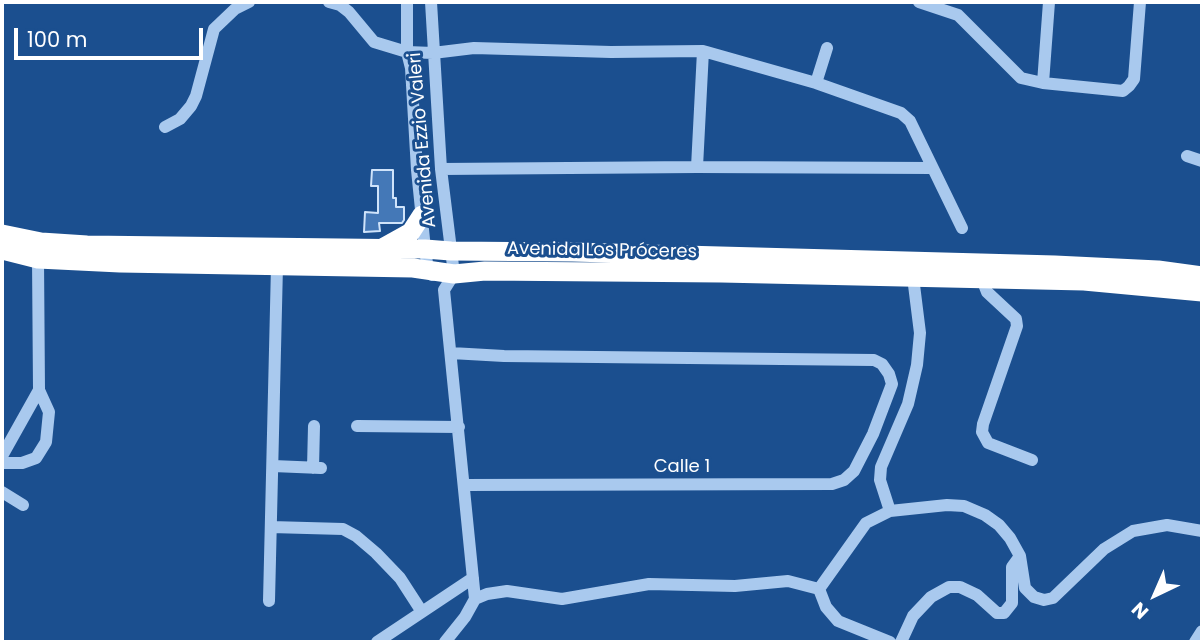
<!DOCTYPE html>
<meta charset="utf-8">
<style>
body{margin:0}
#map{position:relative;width:1204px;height:644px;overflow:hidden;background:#1b4f8f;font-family:Poppins,sans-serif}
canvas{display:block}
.frame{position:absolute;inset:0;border:4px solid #fff;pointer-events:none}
.north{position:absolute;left:1120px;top:560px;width:70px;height:70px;-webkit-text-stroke:5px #1b4f8f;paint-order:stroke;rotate:224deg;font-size:19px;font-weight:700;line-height:28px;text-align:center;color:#fff}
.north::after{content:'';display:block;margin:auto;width:24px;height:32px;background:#fff;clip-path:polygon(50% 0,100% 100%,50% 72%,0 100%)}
.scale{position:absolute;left:14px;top:28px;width:189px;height:32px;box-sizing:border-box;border:4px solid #fff;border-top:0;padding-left:9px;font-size:21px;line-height:24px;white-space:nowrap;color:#fff;-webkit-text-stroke:5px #1b4f8f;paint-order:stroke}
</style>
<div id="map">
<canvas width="1204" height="644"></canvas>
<div class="frame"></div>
<div class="north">N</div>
<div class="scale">100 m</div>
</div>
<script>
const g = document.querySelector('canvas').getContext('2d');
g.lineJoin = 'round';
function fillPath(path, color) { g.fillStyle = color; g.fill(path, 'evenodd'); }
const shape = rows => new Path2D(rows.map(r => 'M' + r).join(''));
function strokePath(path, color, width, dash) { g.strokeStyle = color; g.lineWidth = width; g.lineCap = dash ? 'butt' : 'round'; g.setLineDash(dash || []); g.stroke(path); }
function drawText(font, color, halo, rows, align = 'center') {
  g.font = font + ' Poppins,sans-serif'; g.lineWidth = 6; g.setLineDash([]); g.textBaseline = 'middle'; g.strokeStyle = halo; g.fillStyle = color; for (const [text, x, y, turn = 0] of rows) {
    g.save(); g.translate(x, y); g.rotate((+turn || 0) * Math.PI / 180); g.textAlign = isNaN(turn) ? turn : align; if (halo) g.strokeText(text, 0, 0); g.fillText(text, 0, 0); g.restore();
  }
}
const building = shape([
 [372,170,393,170,393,198,396,198,396,207,404,207,404,220,402,223,379,223,380,231,364,232,365,212,378,213,378,186,371,186,372,170]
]);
const minor = shape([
 [329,2,340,5,349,12,374,42,407,52,433,53,474,48,611,52,703,51,816,83,901,113,910,121,962,228],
 [407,2,407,52,411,68,417,170,425,249,428,270,432,275],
 [431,2,441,169,454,274,444,290,475,599,465,617,445,642],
 [919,2,958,15,1021,78,1043,83,1123,91,1129,86,1134,79,1140,2],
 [816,83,827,48],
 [1043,83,1049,2],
 [165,127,180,119,191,106,196,96,214,29,235,9,249,2],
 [1187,156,1202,161],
 [697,167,703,51],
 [441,169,697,167,932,168],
 [982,279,987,292,1016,319,1017,326,983,424,982,432,988,443,1032,460],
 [451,353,504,356,874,360,882,364,889,374,892,384,873,434,854,471,844,480,832,484,464,485],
 [357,426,459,427],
 [2,456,39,390],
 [2,463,22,463,36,458,46,442,49,412,39,390,38,259],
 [273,466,321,468],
 [313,468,314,426],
 [2,492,23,505],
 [890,511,880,480,881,467,908,404,917,365,920,333,913,277],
 [271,527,343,529,356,536,376,553,400,578,422,612],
 [819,589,826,607,838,621,890,642],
 [475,599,487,594,507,591,562,599,649,584,735,586,788,581,819,589,866,523,890,511,947,505,964,506,985,515,999,525,1010,538,1020,556,1025,588,1034,597,1044,600,1053,598,1104,549,1133,531,1167,525,1202,531],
 [269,601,277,266],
 [377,642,473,578],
 [901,642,913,616,931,597,949,587,960,587,977,595,997,613,1004,613,1012,603,1012,567,1020,556],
 [1195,642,1202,631]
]);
const highway = shape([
 [2,234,41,242,87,245,425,249,451,251,572,252,1055,265,1158,270,1202,276],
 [384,247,411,232,422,215],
 [2,250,38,259,120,263,413,268,454,274,485,271,721,273,1084,281,1202,292]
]);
const streetNames = [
 ["Avenida Ezzio Valeri",423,140,-95],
 ["Avenida Los Próceres",602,251,1],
 ["Calle 1",682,467]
];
fillPath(building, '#4478b7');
strokePath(building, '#cfe3fa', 2);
strokePath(minor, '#a9c9ee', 12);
strokePath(highway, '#fff', 19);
drawText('18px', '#fff', '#1b4f8f', streetNames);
</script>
